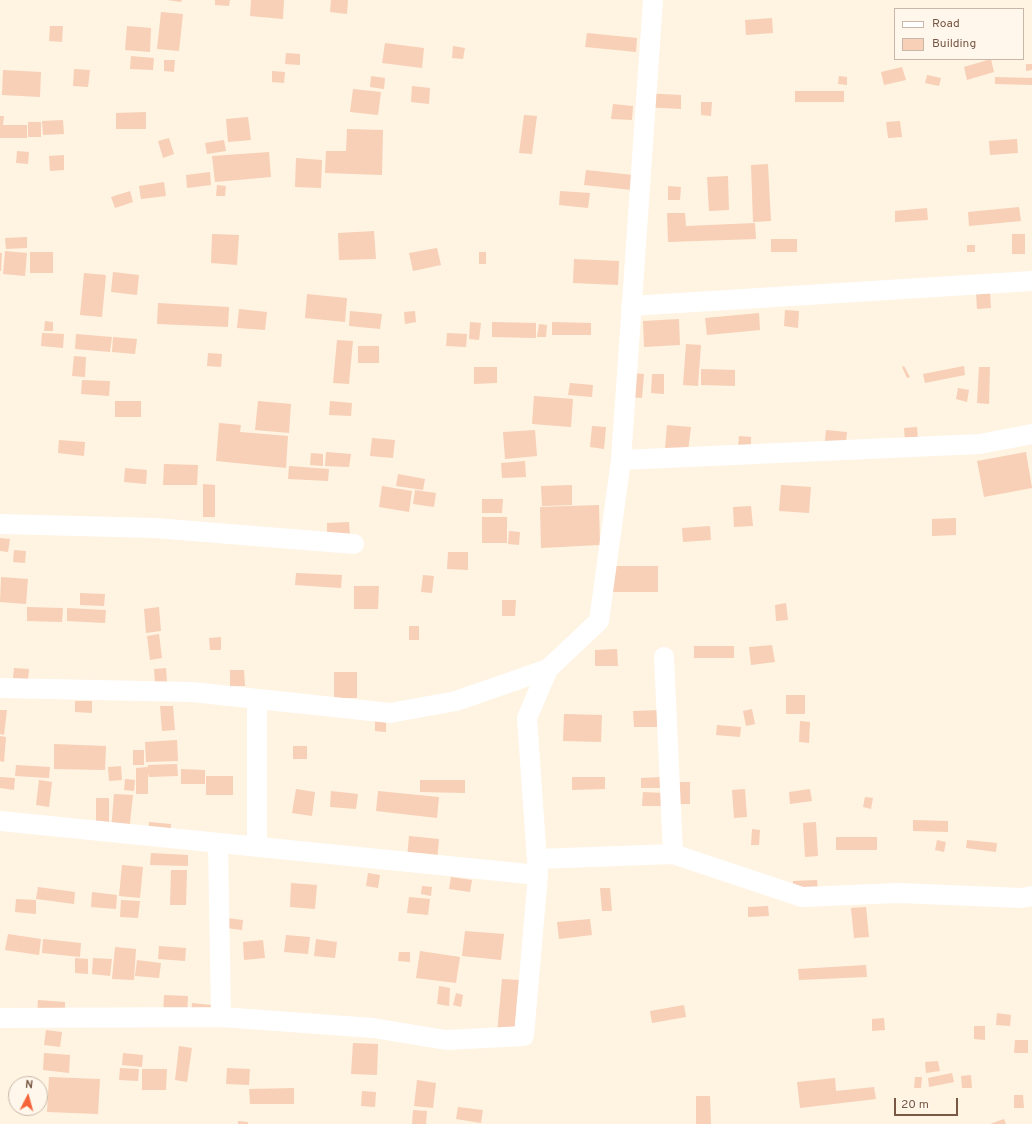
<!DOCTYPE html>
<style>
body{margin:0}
#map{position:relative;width:1032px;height:1124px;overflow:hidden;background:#fff3e2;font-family:Overpass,sans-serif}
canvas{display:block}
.legend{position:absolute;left:894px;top:8px;width:130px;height:52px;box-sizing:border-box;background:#fff7eb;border:1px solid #c9b7a9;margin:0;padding:5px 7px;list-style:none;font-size:12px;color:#795846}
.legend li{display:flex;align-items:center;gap:8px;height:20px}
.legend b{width:20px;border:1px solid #c9b7a9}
.north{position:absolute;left:8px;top:1076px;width:40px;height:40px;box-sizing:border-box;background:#fff7eb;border:1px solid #c9b7a9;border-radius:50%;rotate:6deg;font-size:11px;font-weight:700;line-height:16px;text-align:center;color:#795846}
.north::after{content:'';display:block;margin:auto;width:14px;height:18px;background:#f5633b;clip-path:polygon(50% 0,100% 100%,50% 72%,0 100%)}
.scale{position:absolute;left:894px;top:1098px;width:64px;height:18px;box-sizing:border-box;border:2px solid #795846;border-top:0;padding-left:5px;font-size:12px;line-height:14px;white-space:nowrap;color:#795846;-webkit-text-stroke:3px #fff7eb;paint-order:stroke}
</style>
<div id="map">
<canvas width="1032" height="1124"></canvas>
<ul class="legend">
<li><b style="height:5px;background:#fff"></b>Road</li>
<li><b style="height:11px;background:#f7d0b7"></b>Building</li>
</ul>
<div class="north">N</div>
<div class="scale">20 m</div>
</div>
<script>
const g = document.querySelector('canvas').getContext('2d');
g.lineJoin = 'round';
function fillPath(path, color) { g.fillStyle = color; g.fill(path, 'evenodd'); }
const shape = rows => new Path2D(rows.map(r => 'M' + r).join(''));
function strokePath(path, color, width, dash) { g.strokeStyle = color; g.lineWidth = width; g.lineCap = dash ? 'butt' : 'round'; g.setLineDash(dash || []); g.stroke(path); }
const building = shape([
 [167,0,182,0,181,2],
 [215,0,230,0,229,6,215,5],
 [251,0,284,0,283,19,250,16],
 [331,0,348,0,347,14,330,12],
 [161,12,183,14,179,51,157,49],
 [772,18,773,33,746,35,745,20],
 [50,26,63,26,62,42,49,41],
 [127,26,151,28,150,52,125,50],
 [587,33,637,38,636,52,585,47],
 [385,43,424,48,422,68,382,63],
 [453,46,465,48,463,59,452,58],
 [286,53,300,54,300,65,285,64],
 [131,56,154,58,153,70,130,69],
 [991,59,994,72,967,80,964,67],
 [164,60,175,60,174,72,164,71],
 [1026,64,1032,64,1032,70,1026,71],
 [902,67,906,80,884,85,881,72],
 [74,69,90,70,88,87,73,86],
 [3,70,41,72,40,97,2,95],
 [272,71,285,72,284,83,272,82],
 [927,75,941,78,939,86,925,83],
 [371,76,385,78,384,89,370,87],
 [839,76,847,77,847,85,838,84],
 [995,77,1032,78,1032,85,995,84],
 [412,86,430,88,429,104,411,102],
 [353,89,381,92,378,115,350,112],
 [795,91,844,91,844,102,795,102],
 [643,93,681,95,681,109,643,107],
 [701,102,712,102,711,116,701,115],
 [613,104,633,106,632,120,611,119],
 [146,112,146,129,116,129,116,113],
 [524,115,537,116,532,154,519,153],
 [0,116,4,116,3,125,27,125,27,138,0,138],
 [248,117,251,140,228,142,226,119],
 [63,120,64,134,43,135,42,121],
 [900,121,902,137,888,138,886,122],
 [28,122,41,122,41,137,28,137],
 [347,129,383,130,382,175,325,173,326,151,346,151],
 [169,138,174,154,163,158,158,141],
 [1017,139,1018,153,990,155,989,141],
 [224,140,226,151,207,154,205,143],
 [17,151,29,152,28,164,16,163],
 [269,152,271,177,215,182,212,156],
 [64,155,64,170,50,171,49,156],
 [296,158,322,160,321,188,295,187],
 [768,164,771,221,753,222,751,165],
 [586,170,633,175,632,190,584,185],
 [210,172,211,185,187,188,186,175],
 [728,176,729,210,709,211,707,177],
 [164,182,166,196,141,199,139,186],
 [217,185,226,186,225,196,216,196],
 [668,186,681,187,680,200,668,200],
 [130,191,133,202,115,208,111,197],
 [560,191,590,193,588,208,559,205],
 [1019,207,1021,221,969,226,968,212],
 [927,208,928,220,895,222,895,211],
 [667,213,685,213,686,226,755,223,756,239,668,242],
 [374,231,376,259,339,260,338,233],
 [212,234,239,235,237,265,211,263],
 [1012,234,1025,234,1025,254,1012,254],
 [27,237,27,248,6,249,5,238],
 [771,239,797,239,797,252,771,252],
 [967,245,975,245,975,252,967,252],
 [437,248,441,265,413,271,409,253],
 [5,251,27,253,25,276,3,274],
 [30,252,53,252,53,273,30,273],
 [479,252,486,252,486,264,479,264],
 [0,253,2,253,1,271,0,271],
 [574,259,619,261,618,285,573,283],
 [113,272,139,275,137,295,111,292],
 [84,273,106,275,102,317,80,315],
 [990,292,991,308,977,309,976,293],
 [307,294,347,298,345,322,305,318],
 [158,303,229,307,228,327,157,324],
 [239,309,267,312,265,330,237,328],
 [785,310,799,311,798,328,784,326],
 [350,311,382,314,380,329,349,326],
 [415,311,416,322,405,324,404,312],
 [759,313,760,330,707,335,705,318],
 [679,319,680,345,644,347,643,321],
 [45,321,53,322,53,331,44,331],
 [470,322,481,323,479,340,469,339],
 [492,322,536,323,536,338,492,337],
 [552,322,591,323,591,335,552,335],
 [539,324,547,325,546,337,537,337],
 [42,333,64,334,63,348,41,346],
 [447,333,467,334,466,347,446,346],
 [76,334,112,337,110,352,75,349],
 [113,337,137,339,135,354,112,352],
 [337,340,353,341,349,384,333,383],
 [686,344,701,345,698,386,683,385],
 [358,346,379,346,379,363,358,363],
 [208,353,222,354,221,367,207,366],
 [74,356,86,357,85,377,72,376],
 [904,366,910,377,907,378,902,367],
 [964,366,965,375,925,383,923,374],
 [474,367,497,367,497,383,474,384],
 [979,367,990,367,989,404,977,403],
 [701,369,735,370,735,386,701,385],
 [630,373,644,374,642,398,628,397],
 [652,374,664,374,664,394,651,393],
 [82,380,110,381,109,396,81,394],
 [570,383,593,385,592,397,568,395],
 [958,388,969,390,967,402,956,399],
 [534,396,573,399,571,427,532,424],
 [115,401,141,401,141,417,115,417],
 [258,401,291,404,289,433,255,430],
 [330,401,352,403,351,416,329,415],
 [219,423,241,425,240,432,288,436,286,468,216,461],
 [667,425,691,427,688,451,665,449],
 [592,426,606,427,604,449,590,447],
 [917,427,918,439,905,441,904,428],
 [535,430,537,456,505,459,503,432],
 [826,430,847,432,846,443,825,441],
 [739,436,751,437,751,448,738,447],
 [372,438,395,440,393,458,370,456],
 [59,440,85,442,84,456,58,453],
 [326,452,351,454,349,467,325,466],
 [1026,452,1032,488,984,497,977,461],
 [311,453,323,454,323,466,310,465],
 [525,461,526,477,502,478,501,463],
 [164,464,198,465,197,485,163,485],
 [289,466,329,469,328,481,288,479],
 [125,468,147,470,146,484,124,482],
 [398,474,425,479,423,490,396,486],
 [203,484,215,485,215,517,203,517],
 [572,485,572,505,542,506,541,486],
 [781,485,811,487,809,513,779,511],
 [382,486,412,491,409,512,379,507],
 [415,490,436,493,434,507,413,504],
 [482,499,503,499,502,513,482,513],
 [599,505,600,545,541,548,540,507],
 [751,506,753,526,734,527,733,507],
 [482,517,507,517,507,543,482,543],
 [956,518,956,535,932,536,932,519],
 [349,522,350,536,327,537,327,523],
 [710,526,711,540,683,542,682,528],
 [509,531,520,532,519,545,508,544],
 [0,538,10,539,8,552,0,551],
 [14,550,26,551,25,563,13,562],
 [448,552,468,552,468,570,447,569],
 [613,566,658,566,658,592,613,592],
 [296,573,342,575,341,588,295,585],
 [423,575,434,576,432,593,421,592],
 [1,577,28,579,26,604,0,602],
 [354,586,379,586,378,609,354,609],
 [80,593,105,594,104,606,80,605],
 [502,600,516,600,515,616,502,616],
 [786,603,788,620,776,621,775,605],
 [27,607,63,608,62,622,27,621],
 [159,607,161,631,146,633,144,609],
 [67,608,106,610,105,623,67,621],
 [409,626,419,626,419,640,409,640],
 [159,634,162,658,150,660,147,636],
 [221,637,221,650,210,650,209,638],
 [772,645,775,662,751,665,749,647],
 [694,646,734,646,734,658,694,658],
 [617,649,618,666,595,666,595,650],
 [14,668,29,669,28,680,13,678],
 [166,668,167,682,155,683,154,669],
 [230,670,244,670,245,686,230,686],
 [334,672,357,672,357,698,334,698],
 [786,695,805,695,805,714,786,714],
 [75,701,92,701,92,713,75,712],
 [160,706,173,706,175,730,162,731],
 [752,709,755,724,746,726,743,711],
 [0,710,7,710,4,735,0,734],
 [661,710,662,727,634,727,633,711],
 [564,714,602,715,601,742,563,741],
 [375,719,386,720,386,732,375,731],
 [800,721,810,722,809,743,799,742],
 [717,725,741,727,740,737,716,735],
 [0,736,6,737,4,762,0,761],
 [177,740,178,761,146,762,145,742],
 [54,744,106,746,105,770,54,769],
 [293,746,307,746,307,759,293,759],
 [133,750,144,750,144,765,133,765],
 [177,764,178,776,149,777,148,773,148,794,136,794,136,768,148,767,148,765],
 [16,765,50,767,49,778,15,776],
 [121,766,122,780,109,781,108,767],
 [181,769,205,770,205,784,181,784],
 [206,776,233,776,233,795,206,795],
 [0,777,15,778,14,790,0,788],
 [572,777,605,777,605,789,572,790],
 [662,777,662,788,641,788,641,778],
 [125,779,135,780,134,791,124,790],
 [39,780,52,782,49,807,36,805],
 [420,780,465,780,465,793,420,792],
 [677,782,690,782,690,804,677,804],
 [296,789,315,792,312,816,292,813],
 [745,789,747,817,734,818,732,790],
 [810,789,812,801,790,804,789,792],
 [331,791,358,794,356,809,330,807],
 [378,791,439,797,437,818,376,811],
 [643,792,665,793,664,806,642,806],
 [114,794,133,795,129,832,111,830],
 [865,797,873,798,871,809,863,807],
 [96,798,109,798,109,830,96,830],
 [913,820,948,821,948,832,913,831],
 [149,822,171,824,170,839,148,837],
 [816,822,818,856,805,857,803,823],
 [752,829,760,830,759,845,751,845],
 [409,836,439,839,437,861,407,858],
 [836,837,877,837,877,850,836,850],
 [937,840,946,842,944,852,935,850],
 [967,840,997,843,996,852,966,848],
 [151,853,188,855,188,866,150,865],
 [122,865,143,867,140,898,119,896],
 [171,870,187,870,186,905,170,905],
 [368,873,380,875,378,888,366,886],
 [451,877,472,880,470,892,449,889],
 [817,880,818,892,793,893,793,881],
 [291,883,317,885,315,909,290,907],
 [422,886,432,887,431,896,421,894],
 [38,887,75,892,74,904,36,899],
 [600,888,610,888,612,911,602,911],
 [92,892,117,895,116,909,91,907],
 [409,897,430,899,428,915,407,913],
 [16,899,36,900,36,914,15,912],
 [121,900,140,901,138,918,120,917],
 [768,906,769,916,748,917,748,907],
 [866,907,869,937,854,938,851,908],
 [227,918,243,920,242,930,226,928],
 [590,919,592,935,559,939,557,922],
 [465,931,504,934,501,960,462,956],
 [8,934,41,939,39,955,5,950],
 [286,935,310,937,308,954,284,952],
 [43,939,81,943,80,957,42,953],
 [316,939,337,942,335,958,314,956],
 [263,940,265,958,244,960,243,942],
 [159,946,186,948,185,961,158,959],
 [115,947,136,949,134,980,112,979],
 [420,951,460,957,456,983,416,978],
 [399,952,410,952,410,962,398,961],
 [75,958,88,959,88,974,75,973],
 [93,958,112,959,110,976,92,974],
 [137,960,161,963,159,978,135,976],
 [866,965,867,977,799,980,798,969],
 [502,979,519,980,514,1036,497,1034],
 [439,986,450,988,449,1006,437,1004],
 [456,993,463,995,461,1007,453,1005],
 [164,995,188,996,187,1017,163,1016],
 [38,1000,65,1002,65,1017,37,1015],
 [192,1003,212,1005,211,1016,191,1015],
 [684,1005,686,1017,652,1023,650,1011],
 [997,1013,1011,1015,1010,1026,996,1025],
 [884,1018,885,1030,872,1031,872,1019],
 [974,1026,985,1026,985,1040,974,1039],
 [46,1030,62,1032,60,1047,44,1045],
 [1015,1040,1028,1040,1028,1053,1014,1053],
 [353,1043,378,1044,377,1075,351,1074],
 [179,1046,192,1048,187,1082,175,1080],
 [44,1053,70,1055,69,1073,43,1070],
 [123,1053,143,1055,142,1067,122,1065],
 [938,1061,940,1071,926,1073,925,1062],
 [120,1068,139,1069,138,1081,119,1080],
 [227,1068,250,1069,249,1085,226,1084],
 [142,1069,167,1069,166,1090,142,1090],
 [952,1073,954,1082,929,1087,928,1078],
 [971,1075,972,1088,962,1088,961,1076],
 [49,1077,100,1079,98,1114,47,1112],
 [915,1077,922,1077,921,1088,914,1088],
 [835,1078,836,1091,874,1087,876,1099,800,1108,797,1082],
 [417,1080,436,1083,433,1108,414,1106],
 [294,1088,294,1104,250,1104,249,1089],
 [362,1091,376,1092,375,1107,361,1106],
 [1014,1095,1023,1095,1024,1108,1014,1108],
 [696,1096,710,1096,711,1124,696,1124],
 [458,1107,483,1110,481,1123,456,1119],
 [413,1110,427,1111,426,1124,412,1124],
 [1004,1119,1006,1124,990,1124],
 [238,1121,248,1122,248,1124,238,1124]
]);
const minor = shape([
 [653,0,621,460,980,444,1032,434],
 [631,306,1032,281],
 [0,524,155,528,354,544],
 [664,657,673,854],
 [0,688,192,692,390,713,456,701,548,669],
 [257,699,257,847],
 [0,821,538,875,527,718,548,669,599,621,621,460],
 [218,843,221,1017],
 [537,859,673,854,802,897,899,893,1021,898,1032,896],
 [0,1018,221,1017,373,1028,446,1040,524,1036,538,875]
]);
fillPath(building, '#f7d0b7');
strokePath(minor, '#fff', 20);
</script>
